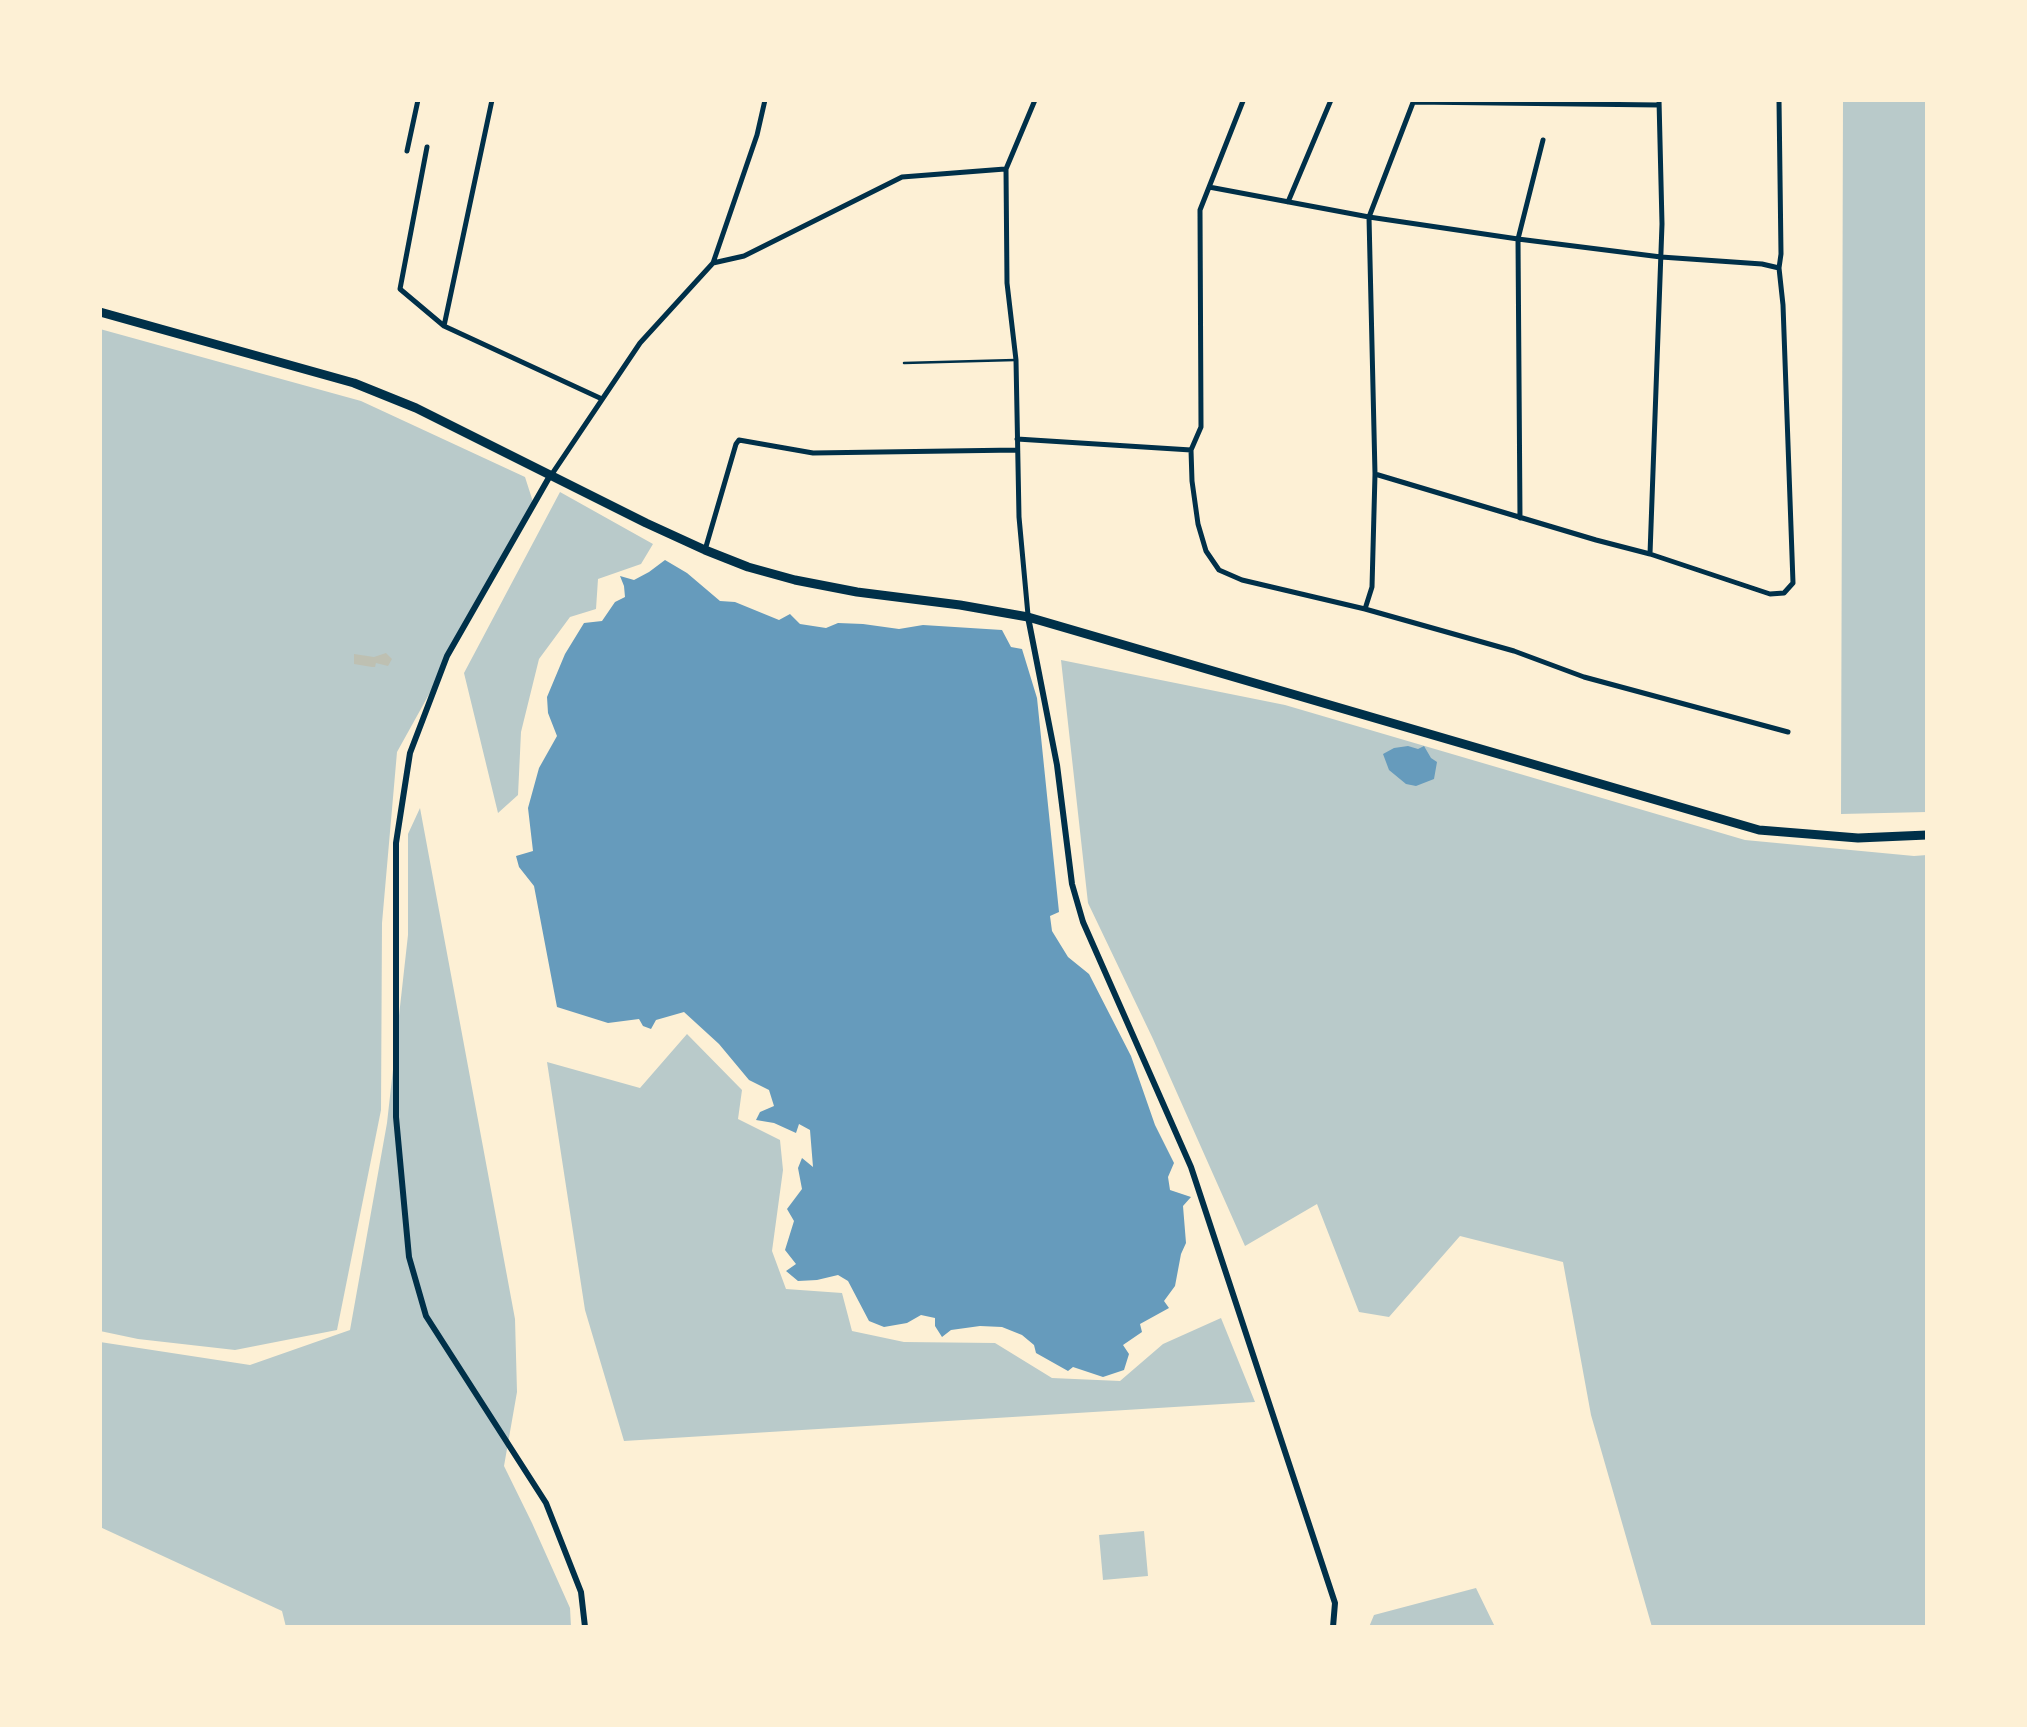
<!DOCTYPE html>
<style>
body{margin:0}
#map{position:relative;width:2027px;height:1727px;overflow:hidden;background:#fdf0d5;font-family:"Nunito Sans",sans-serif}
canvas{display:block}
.frame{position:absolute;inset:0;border:102px solid #fdf0d5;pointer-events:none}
</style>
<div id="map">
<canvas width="2027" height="1727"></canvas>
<div class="frame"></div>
</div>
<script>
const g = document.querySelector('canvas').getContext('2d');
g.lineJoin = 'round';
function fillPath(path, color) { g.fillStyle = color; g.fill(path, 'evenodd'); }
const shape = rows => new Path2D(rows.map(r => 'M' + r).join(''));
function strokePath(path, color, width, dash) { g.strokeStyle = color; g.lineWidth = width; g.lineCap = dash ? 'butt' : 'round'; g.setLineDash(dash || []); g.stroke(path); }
const green = shape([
 [1843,100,1927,100,1927,812,1841,814],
 [100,329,361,401,525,477,534,505,397,752,382,923,381,1110,337,1330,235,1350,138,1339,100,1331],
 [560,492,653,544,641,564,598,579,596,609,570,617,539,659,521,732,518,795,498,813,464,673],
 [1061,660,1285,705,1745,840,1914,856,1927,855,1927,1627,1652,1627,1591,1415,1563,1262,1460,1236,1389,1317,1359,1312,1317,1204,1245,1246,1153,1039,1088,903],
 [420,808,515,1319,517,1392,504,1466,532,1523,570,1608,571,1627,286,1627,282,1611,100,1527,100,1342,250,1365,350,1330,387,1123,408,935,408,834],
 [687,1034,742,1090,738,1119,780,1140,783,1170,772,1251,786,1289,842,1293,852,1331,904,1342,995,1343,1052,1378,1120,1381,1163,1344,1221,1318,1255,1402,624,1441,585,1310,547,1062,640,1088],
 [1144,1531,1148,1576,1103,1580,1099,1535],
 [1476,1588,1495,1627,1369,1627,1374,1615]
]);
const water = shape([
 [665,560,687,573,720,601,735,602,779,620,790,614,800,624,826,628,838,623,863,624,899,629,923,625,1002,630,1011,647,1022,649,1037,698,1059,912,1050,916,1052,931,1068,957,1089,974,1131,1056,1155,1125,1174,1163,1168,1177,1170,1190,1191,1197,1183,1206,1186,1243,1181,1254,1175,1286,1164,1301,1169,1308,1140,1324,1142,1332,1123,1345,1129,1354,1124,1370,1103,1377,1073,1367,1068,1371,1036,1353,1034,1345,1022,1335,1002,1327,980,1326,951,1330,942,1337,935,1326,935,1318,921,1315,907,1323,884,1327,869,1321,848,1281,838,1275,817,1280,798,1281,786,1271,796,1264,785,1250,794,1221,787,1209,802,1189,798,1168,802,1158,813,1167,810,1130,799,1124,796,1133,774,1123,756,1120,760,1112,774,1106,769,1090,749,1080,719,1044,684,1012,656,1020,651,1029,643,1026,639,1019,608,1023,557,1007,534,886,519,867,516,856,533,851,528,808,539,768,557,736,548,713,547,697,565,654,584,623,602,621,615,602,625,597,624,586,620,576,634,580,649,572],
 [1408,746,1418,749,1424,746,1431,758,1437,762,1434,779,1416,786,1406,784,1389,770,1383,754,1394,748]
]);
const building = shape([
 [386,653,392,659,388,666,376,663,375,667,372,667,354,664,354,654,374,657]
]);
const service = shape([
 [904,363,1015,360]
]);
const minor = shape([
 [1243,101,1200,210,1201,427,1191,450,1192,481,1198,524,1206,551,1219,570,1242,580,1365,609,1514,651,1584,677,1788,732],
 [1414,102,1659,105],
 [427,147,400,289,444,326,602,399],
 [407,151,418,100],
 [1209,187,1369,217,1518,239,1661,257,1762,264,1779,268,1781,254,1779,100],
 [1288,202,1331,100],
 [713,263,744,256,902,177,1005,169],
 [444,326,492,100],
 [1017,439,1191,450],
 [552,474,640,343,713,263,757,135,765,100],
 [1375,474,1596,540,1650,554,1770,594,1784,593,1793,583,1783,305,1779,268],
 [1520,518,1518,239,1543,140],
 [705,550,736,444,739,440,813,453,1017,450],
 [1650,554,1662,224,1659,100],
 [1365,609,1372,587,1375,474,1369,217,1414,100],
 [1028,615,1019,517,1016,360,1007,283,1006,169,1035,100]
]);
const tertiary = shape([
 [551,474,447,656,410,753,396,843,396,1117,409,1257,426,1316,546,1503,581,1592,585,1627],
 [1028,617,1057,765,1072,884,1083,922,1191,1167,1335,1603,1333,1627]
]);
const primary = shape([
 [100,312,354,383,416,408,646,523,705,550,748,567,795,580,857,592,960,605,1028,617,1759,830,1858,838,1927,835]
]);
fillPath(green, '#b9caca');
fillPath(water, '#669bbc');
fillPath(building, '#bec0b2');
strokePath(service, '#003049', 2.5);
strokePath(minor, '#003049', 5);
strokePath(tertiary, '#003049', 6);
strokePath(primary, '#003049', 9);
</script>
